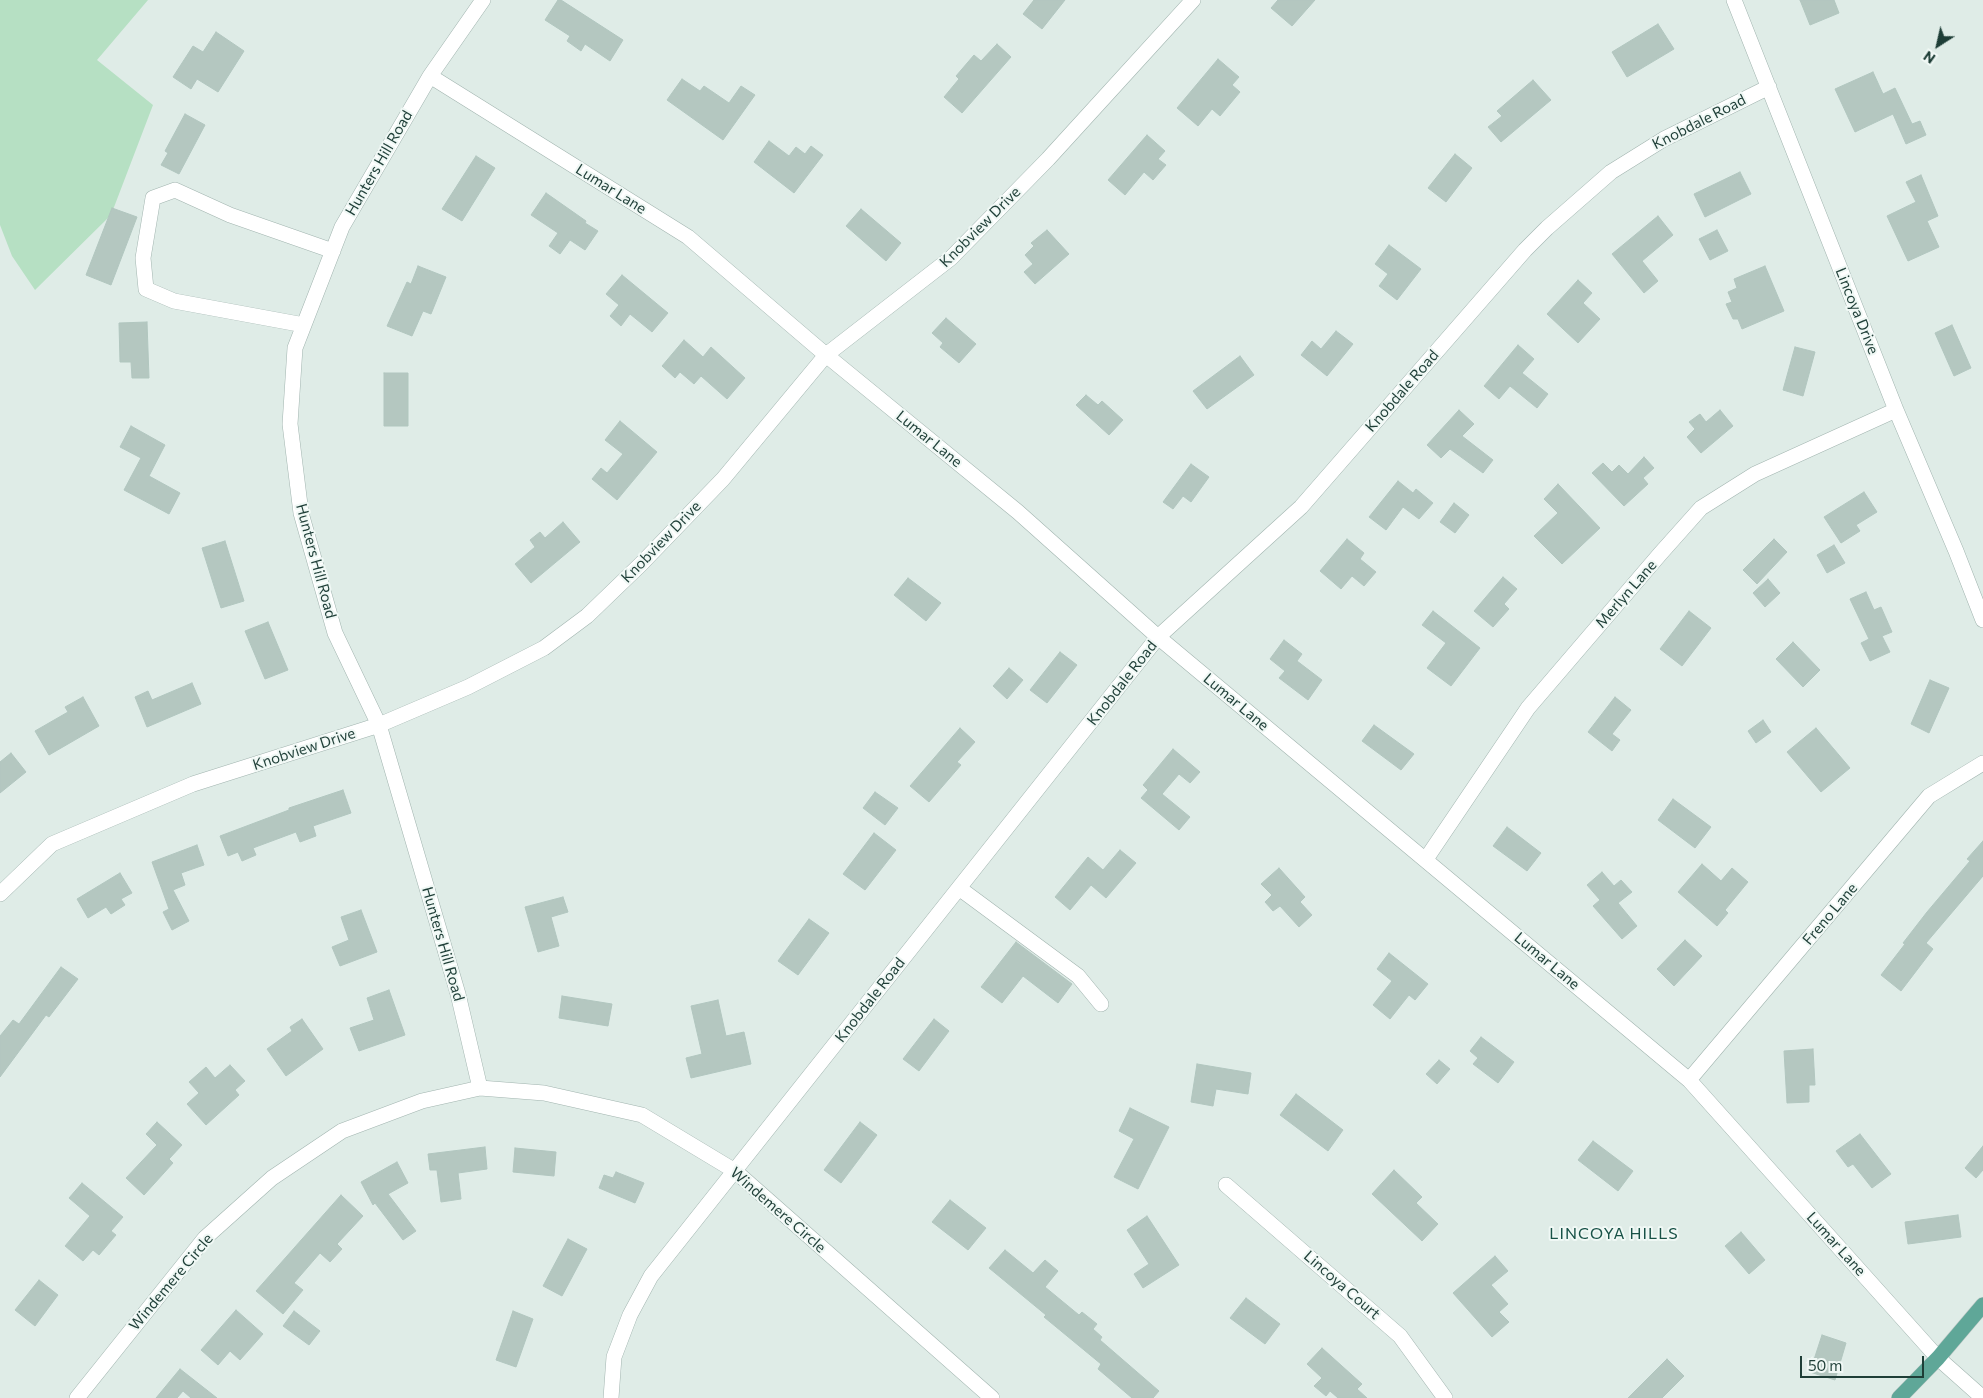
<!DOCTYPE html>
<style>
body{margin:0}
#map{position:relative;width:1983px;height:1398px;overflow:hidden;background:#dfece7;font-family:Commissioner,sans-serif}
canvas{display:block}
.north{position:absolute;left:1913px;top:20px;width:50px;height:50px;-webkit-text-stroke:4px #f0f8f5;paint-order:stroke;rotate:215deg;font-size:14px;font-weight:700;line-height:20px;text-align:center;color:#1e3e37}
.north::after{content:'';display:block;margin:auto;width:18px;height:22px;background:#1e3e37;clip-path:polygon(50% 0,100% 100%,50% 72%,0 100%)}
.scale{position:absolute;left:1800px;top:1356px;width:124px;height:22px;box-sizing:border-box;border:2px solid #1e3e37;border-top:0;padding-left:6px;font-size:15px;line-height:18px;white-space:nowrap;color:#1e3e37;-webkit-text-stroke:4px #f0f8f5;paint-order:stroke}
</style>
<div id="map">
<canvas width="1983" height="1398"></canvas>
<div class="north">N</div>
<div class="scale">50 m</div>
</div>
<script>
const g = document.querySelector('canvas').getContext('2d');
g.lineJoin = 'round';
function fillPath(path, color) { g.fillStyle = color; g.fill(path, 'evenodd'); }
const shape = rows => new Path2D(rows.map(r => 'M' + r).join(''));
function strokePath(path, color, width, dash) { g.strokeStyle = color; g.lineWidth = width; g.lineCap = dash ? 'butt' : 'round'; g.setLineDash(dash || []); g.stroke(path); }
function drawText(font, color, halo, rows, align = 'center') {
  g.font = font + ' Commissioner,sans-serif'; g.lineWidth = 4; g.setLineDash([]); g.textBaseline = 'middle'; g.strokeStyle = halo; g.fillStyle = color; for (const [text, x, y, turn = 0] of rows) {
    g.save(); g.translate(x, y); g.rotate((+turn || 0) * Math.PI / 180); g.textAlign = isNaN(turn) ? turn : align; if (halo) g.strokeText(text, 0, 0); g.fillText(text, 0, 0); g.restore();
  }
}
const green = shape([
 [0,0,148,0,97,60,153,105,111,215,35,290,12,256,0,225]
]);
const building = shape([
 [558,0,561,0,623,40,610,61,585,44,581,51,567,41,570,36,545,20,558,0],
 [1034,0,1065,0,1042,29,1023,14,1034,0],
 [1278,0,1315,0,1292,26,1271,8,1278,0],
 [1800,0,1834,0,1839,13,1810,25,1800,0],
 [1658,24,1674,49,1627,77,1612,52,1658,24],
 [216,32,244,51,218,92,197,79,191,89,173,77,193,46,203,52,216,32],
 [997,44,1011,57,962,113,944,97,959,79,956,76,974,55,981,61,997,44],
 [1218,59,1239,77,1232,85,1240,92,1220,116,1212,109,1198,126,1177,108,1218,59],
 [1873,72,1883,94,1895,88,1912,124,1920,121,1926,135,1906,144,1893,114,1855,132,1835,89,1873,72],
 [682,79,700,91,704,86,729,103,741,86,755,95,723,140,667,100,682,79],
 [1533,80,1551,100,1501,142,1488,127,1502,116,1497,111,1533,80],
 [185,114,205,125,179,174,161,165,168,153,165,151,185,114],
 [1147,135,1165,151,1158,159,1166,165,1153,180,1144,172,1125,195,1108,180,1147,135],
 [769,141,789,156,796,147,805,154,811,146,823,155,794,193,754,162,769,141],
 [1455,154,1472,168,1446,202,1428,188,1455,154],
 [476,156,495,168,462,221,442,209,476,156],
 [1740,172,1751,194,1705,217,1694,194,1740,172],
 [1921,175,1938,216,1927,221,1939,247,1908,261,1887,216,1916,202,1906,182,1921,175],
 [546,193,586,221,585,223,598,231,585,250,570,240,560,254,549,246,558,233,531,215,546,193],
 [112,208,137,217,111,285,86,275,112,208],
 [861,209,901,243,886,261,846,226,861,209],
 [1658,216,1673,235,1642,261,1658,281,1644,293,1612,254,1658,216],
 [1047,230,1069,254,1035,284,1024,272,1033,264,1025,255,1034,246,1031,243,1047,230],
 [1717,230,1728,251,1710,260,1699,239,1717,230],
 [1389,245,1421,269,1397,300,1379,286,1388,274,1375,264,1389,245],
 [418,266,446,277,431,314,423,311,412,336,387,326,407,282,411,284,418,266],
 [1765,266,1784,311,1742,329,1738,319,1733,319,1726,304,1732,302,1728,292,1737,288,1734,279,1765,266],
 [622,275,668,313,652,332,630,314,621,326,610,316,619,305,606,294,622,275],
 [1578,280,1592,293,1583,303,1600,319,1578,343,1547,314,1578,280],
 [946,318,976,344,959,363,940,347,943,343,932,333,946,318],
 [147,322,149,378,132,378,131,362,120,362,119,323,147,322],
 [1952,325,1971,368,1954,376,1935,333,1952,325],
 [1336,331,1353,344,1327,376,1301,355,1312,341,1321,349,1336,331],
 [684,340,703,357,711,347,745,378,727,399,701,376,694,384,680,372,675,378,662,366,684,340],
 [1518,345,1534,359,1522,373,1548,394,1537,408,1510,386,1499,399,1484,386,1518,345],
 [1795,347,1815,352,1803,396,1783,390,1795,347],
 [1240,356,1254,375,1207,409,1193,391,1240,356],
 [384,373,408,373,408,426,384,426,384,373],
 [1086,395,1098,405,1102,401,1123,420,1109,435,1076,405,1086,395],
 [1459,410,1474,424,1462,436,1493,460,1483,473,1450,449,1441,458,1427,445,1459,410],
 [1720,410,1733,426,1701,453,1687,437,1695,429,1689,422,1700,414,1706,422,1720,410],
 [620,421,657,452,617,500,592,479,601,468,607,473,623,454,605,440,620,421],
 [131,426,165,445,149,476,180,493,169,514,124,490,141,458,120,447,131,426],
 [1644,457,1654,468,1643,478,1648,484,1624,506,1592,473,1603,463,1612,472,1619,465,1628,474,1644,457],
 [1191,464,1209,477,1191,502,1183,496,1173,509,1163,502,1191,464],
 [1398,481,1413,493,1416,489,1433,503,1419,519,1403,507,1386,530,1369,517,1398,481],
 [1558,484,1600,528,1562,564,1534,536,1558,513,1544,499,1558,484],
 [1864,492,1877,512,1856,525,1860,531,1841,543,1824,517,1864,492],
 [1454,503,1469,515,1455,533,1440,522,1454,503],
 [563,522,580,542,531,583,515,564,535,547,530,540,540,532,545,538,563,522],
 [1347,539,1364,553,1360,559,1376,572,1364,586,1352,576,1341,589,1320,571,1347,539],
 [1774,539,1787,552,1757,584,1743,570,1774,539],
 [225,541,244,601,221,608,202,548,225,541],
 [1834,545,1845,563,1827,573,1817,555,1834,545],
 [1503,577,1517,589,1504,604,1509,609,1493,627,1474,611,1503,577],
 [908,578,941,603,926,621,894,595,908,578],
 [1768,579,1780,593,1765,607,1753,593,1768,579],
 [1866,592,1874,610,1881,607,1892,632,1882,636,1890,652,1870,661,1861,643,1869,639,1850,599,1866,592],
 [1433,611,1480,648,1451,686,1427,668,1446,643,1422,625,1433,611],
 [1689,611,1711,628,1682,666,1660,649,1689,611],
 [268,622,288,670,265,679,245,631,268,622],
 [1284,640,1302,654,1297,661,1322,680,1308,700,1279,678,1285,671,1270,659,1284,640],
 [1793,642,1820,670,1803,687,1776,659,1793,642],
 [1060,652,1077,665,1047,703,1030,690,1060,652],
 [1009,668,1023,680,1007,699,993,686,1009,668],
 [1930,680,1949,688,1929,733,1911,724,1930,680],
 [192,683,201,704,147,727,135,697,148,691,152,700,192,683],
 [83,697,99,726,49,755,35,731,68,712,65,707,83,697],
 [1615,697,1631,710,1612,734,1620,740,1612,751,1588,732,1615,697],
 [1763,720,1771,732,1756,743,1748,731,1763,720],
 [1374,725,1414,754,1401,770,1362,741,1374,725],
 [960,728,975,742,957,762,961,765,929,802,910,786,960,728],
 [1816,728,1850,768,1821,792,1787,752,1816,728],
 [1173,749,1200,772,1190,783,1179,774,1162,794,1190,817,1179,830,1141,798,1148,790,1143,785,1173,749],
 [11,753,26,772,0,793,0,762,11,753],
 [343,790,351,813,313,826,316,836,300,842,296,832,253,848,256,855,242,861,238,852,228,856,220,836,289,810,289,808,343,790],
 [875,792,898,808,885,825,863,808,875,792],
 [1673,799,1711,827,1695,848,1658,820,1673,799],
 [1507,827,1541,853,1527,871,1493,846,1507,827],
 [874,833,896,850,865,890,843,874,874,833],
 [1983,841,1983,876,1926,943,1933,949,1901,991,1881,975,1905,944,1903,943,1927,912,1970,861,1967,859,1983,841],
 [197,845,204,865,181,873,185,885,173,890,189,921,172,930,163,912,169,909,152,862,197,845],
 [1120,850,1136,863,1106,898,1091,885,1070,910,1055,897,1088,857,1103,870,1120,850],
 [1702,864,1721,881,1732,868,1748,882,1725,910,1728,913,1717,926,1678,892,1702,864],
 [1279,868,1305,897,1300,902,1312,915,1299,927,1280,906,1273,911,1265,902,1272,895,1261,884,1279,868],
 [1602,872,1614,886,1621,880,1632,892,1618,903,1637,926,1622,939,1593,906,1600,900,1587,885,1602,872],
 [120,873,132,893,121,899,125,905,111,914,106,907,88,918,77,899,120,873],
 [563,897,568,912,551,917,559,946,538,952,525,907,563,897],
 [361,910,377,952,340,966,332,947,349,940,341,917,361,910],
 [809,919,829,933,798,975,778,961,809,919],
 [1685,940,1702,956,1674,986,1657,969,1685,940],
 [1016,942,1072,984,1058,1003,1023,976,1002,1003,981,987,1016,942],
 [1389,953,1428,984,1415,1000,1409,995,1390,1019,1373,1005,1392,981,1377,969,1389,953],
 [61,967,78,979,49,1017,46,1015,0,1077,0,1036,13,1020,19,1024,61,967],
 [389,990,405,1035,359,1051,350,1028,374,1020,367,998,389,990],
 [562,996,612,1004,608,1026,559,1018,562,996],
 [718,1000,726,1036,744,1032,751,1064,691,1078,686,1058,702,1054,691,1006,718,1000],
 [302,1019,323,1049,286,1076,267,1049,292,1031,290,1027,302,1019],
 [934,1019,949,1031,919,1071,903,1059,934,1019],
 [1481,1037,1514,1062,1498,1083,1473,1064,1478,1058,1470,1051,1481,1037],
 [1813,1049,1815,1085,1809,1085,1809,1102,1787,1103,1784,1051,1813,1049],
 [1439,1060,1450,1069,1437,1084,1426,1074,1439,1060],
 [1197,1064,1251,1073,1248,1094,1216,1089,1213,1106,1191,1102,1197,1064],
 [230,1065,245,1081,235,1090,239,1095,206,1125,187,1104,199,1093,189,1082,206,1067,215,1078,230,1065],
 [1296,1094,1343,1130,1328,1151,1280,1115,1296,1094],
 [1130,1108,1169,1127,1138,1189,1114,1177,1134,1139,1119,1131,1130,1108],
 [157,1122,182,1145,169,1159,173,1163,144,1195,126,1178,157,1145,146,1134,157,1122],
 [860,1122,877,1135,841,1183,824,1170,860,1122],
 [1860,1134,1891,1174,1872,1188,1853,1164,1848,1167,1836,1151,1860,1134],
 [1593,1141,1633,1171,1618,1191,1578,1160,1593,1141],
 [1983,1146,1983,1170,1976,1178,1965,1168,1983,1146],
 [485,1147,487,1169,458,1173,461,1199,441,1202,437,1170,430,1170,428,1154,485,1147],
 [515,1148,556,1152,554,1176,513,1172,515,1148],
 [397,1162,408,1183,388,1194,416,1231,403,1240,375,1203,373,1205,361,1182,397,1162],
 [1394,1170,1422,1197,1416,1203,1438,1224,1422,1241,1372,1194,1394,1170],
 [616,1172,644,1183,635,1203,599,1188,604,1175,613,1178,616,1172],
 [82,1183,123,1217,111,1231,116,1235,99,1255,93,1250,83,1261,65,1246,90,1216,69,1198,82,1183],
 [341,1195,363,1216,337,1244,342,1249,330,1262,320,1253,294,1283,303,1290,283,1314,256,1291,341,1195],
 [950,1200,986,1228,968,1250,932,1222,950,1200],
 [1958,1215,1961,1237,1908,1244,1905,1222,1958,1215],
 [1147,1216,1179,1265,1143,1288,1134,1274,1149,1264,1127,1230,1147,1216],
 [1741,1232,1765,1260,1749,1274,1725,1246,1741,1232],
 [568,1239,587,1249,562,1296,543,1286,568,1239],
 [1005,1250,1033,1273,1045,1260,1058,1271,1045,1287,1079,1315,1082,1312,1097,1324,1093,1329,1102,1337,1100,1340,1159,1391,1153,1398,1132,1398,1098,1369,1101,1364,1044,1317,1046,1315,989,1268,1005,1250],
 [1495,1256,1508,1271,1491,1285,1508,1304,1499,1312,1509,1322,1492,1337,1453,1293,1495,1256],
 [39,1280,58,1295,35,1326,15,1310,39,1280],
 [1246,1298,1280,1324,1265,1344,1230,1318,1246,1298],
 [236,1310,263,1334,240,1360,230,1351,218,1365,201,1350,236,1310],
 [294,1311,320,1331,309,1345,283,1326,294,1311],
 [513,1311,533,1319,516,1367,496,1360,513,1311],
 [1822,1335,1846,1343,1835,1380,1810,1372,1822,1335],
 [1322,1348,1362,1384,1357,1389,1367,1398,1338,1398,1330,1391,1326,1396,1314,1386,1322,1378,1307,1364,1322,1348],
 [1667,1359,1684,1376,1662,1398,1628,1398,1667,1359],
 [180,1369,217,1398,191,1398,183,1391,177,1398,156,1398,180,1369]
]);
const minor = shape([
 [1734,0,1896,410,1956,551,1983,620],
 [430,76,688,237,826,355,1018,512,1158,637,1689,1080,1938,1358,1983,1398],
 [304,325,174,301,146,289,143,258,153,198,175,190,230,215,333,251],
 [1426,859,1528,708,1660,554,1701,508,1755,474,1896,410],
 [959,888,1078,976,1101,1004],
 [0,894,52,844,193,784,379,725,468,687,544,648,587,616,641,564,723,479,826,355,951,258,1048,159,1193,0],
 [1689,1080,1929,796,1983,763],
 [480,1088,458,994,379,725,335,633,301,513,290,424,295,348,342,227,430,76,483,0],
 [1226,1185,1400,1336,1445,1398],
 [77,1398,205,1238,272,1178,342,1131,422,1101,480,1088,544,1093,642,1115,735,1171,992,1398],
 [611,1398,614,1357,630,1315,651,1276,1158,637,1301,507,1525,250,1547,228,1611,172,1664,139,1769,87]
]);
const major = shape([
 [1899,1398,1938,1358,1983,1305]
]);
const streetNames = [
 ["Knobdale Road",1699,122,-27],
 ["Hunters Hill Road",379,163,-60],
 ["Lumar Lane",611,189,32],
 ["Knobview Drive",980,227,-45],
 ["Lincoya Drive",1857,311,68],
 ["Knobdale Road",1402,391,-49],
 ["Lumar Lane",929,439,39],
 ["Knobview Drive",661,542,-46],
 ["Hunters Hill Road",316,561,75],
 ["Merlyn Lane",1626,594,-49],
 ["Knobdale Road",1122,683,-52],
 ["Lumar Lane",1236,702,40],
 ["Knobview Drive",304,749,-18],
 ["Freno Lane",1830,914,-50],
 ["Hunters Hill Road",443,944,74],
 ["Lumar Lane",1547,961,40],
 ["Knobdale Road",870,1000,-52],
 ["Windemere Circle",778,1210,41],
 ["Lumar Lane",1836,1244,48],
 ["Windemere Circle",171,1282,-50],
 ["Lincoya Court",1342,1285,41]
];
const neighbourhoodNames = [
 ["LINCOYA HILLS",1614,1234]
];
fillPath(green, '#b6e0c3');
fillPath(building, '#b4c7c0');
strokePath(building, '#b1c6bf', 1);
strokePath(minor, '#a1b4af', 16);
strokePath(major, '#c0c9c7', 16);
strokePath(minor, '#fff', 15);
strokePath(major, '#5fa798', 15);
drawText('15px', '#1e3e37', '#f0f8f5', streetNames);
g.letterSpacing = '1px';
drawText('16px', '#185247', '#f0f8f5', neighbourhoodNames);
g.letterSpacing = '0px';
</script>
